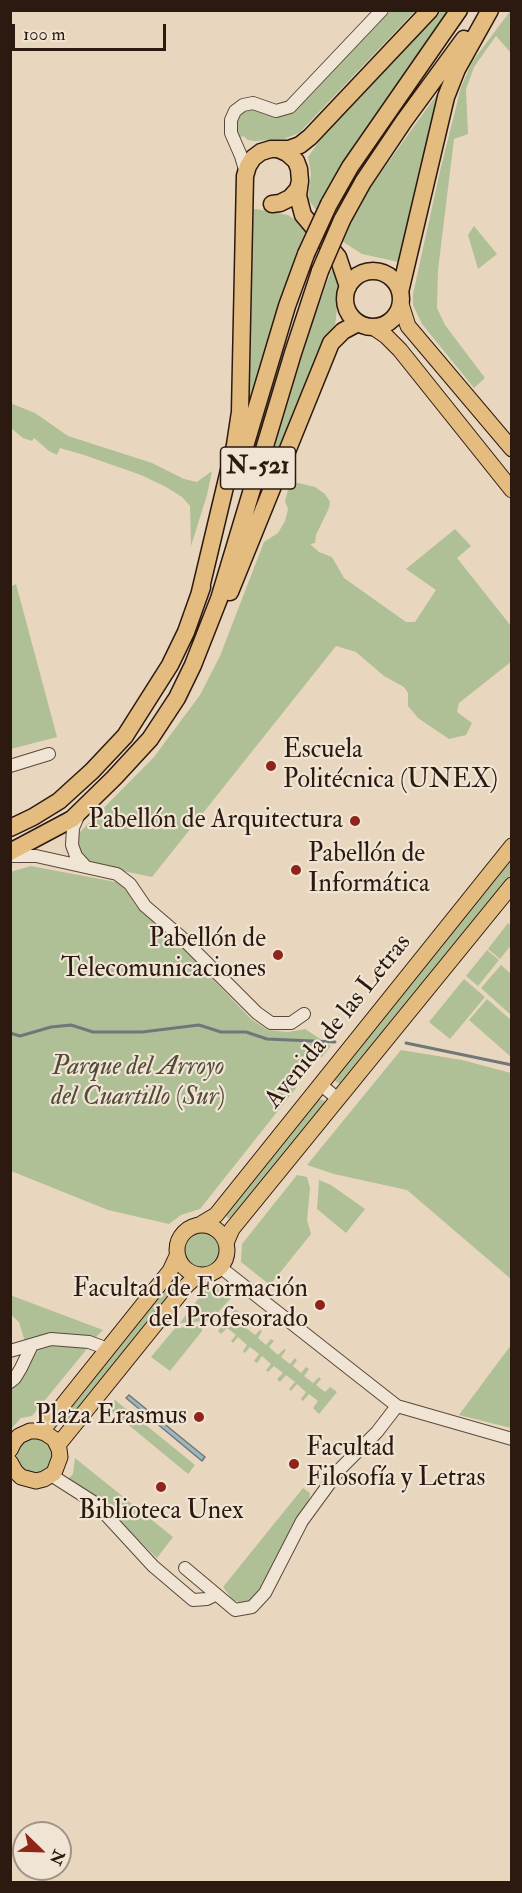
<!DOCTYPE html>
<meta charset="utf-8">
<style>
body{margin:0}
#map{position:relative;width:522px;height:1893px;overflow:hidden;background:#e8d7be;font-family:"IM FELL Double Pica",serif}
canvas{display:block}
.frame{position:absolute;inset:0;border:12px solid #2c1910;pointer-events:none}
.north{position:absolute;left:12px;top:1821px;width:60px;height:60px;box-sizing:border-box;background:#f0e5d5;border:2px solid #a29386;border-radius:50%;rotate:113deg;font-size:16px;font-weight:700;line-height:24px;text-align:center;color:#2c1910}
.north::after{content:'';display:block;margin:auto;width:21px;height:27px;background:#8f2418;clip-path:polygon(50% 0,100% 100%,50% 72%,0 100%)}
.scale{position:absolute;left:12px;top:24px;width:154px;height:27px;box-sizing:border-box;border:3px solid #2c1910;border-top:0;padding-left:8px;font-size:18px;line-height:21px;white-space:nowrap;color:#2c1910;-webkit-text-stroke:4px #f0e5d5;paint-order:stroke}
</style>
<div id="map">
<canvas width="522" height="1893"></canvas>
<div class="frame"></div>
<div class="north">N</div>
<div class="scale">100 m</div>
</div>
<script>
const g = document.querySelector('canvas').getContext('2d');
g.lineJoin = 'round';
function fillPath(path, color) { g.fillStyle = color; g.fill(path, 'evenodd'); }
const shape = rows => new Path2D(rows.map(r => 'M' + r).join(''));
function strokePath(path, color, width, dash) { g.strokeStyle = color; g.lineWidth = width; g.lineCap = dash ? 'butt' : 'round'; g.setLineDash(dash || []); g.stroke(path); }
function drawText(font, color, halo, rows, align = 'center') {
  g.font = font + ' "IM FELL Double Pica",serif'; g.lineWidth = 4.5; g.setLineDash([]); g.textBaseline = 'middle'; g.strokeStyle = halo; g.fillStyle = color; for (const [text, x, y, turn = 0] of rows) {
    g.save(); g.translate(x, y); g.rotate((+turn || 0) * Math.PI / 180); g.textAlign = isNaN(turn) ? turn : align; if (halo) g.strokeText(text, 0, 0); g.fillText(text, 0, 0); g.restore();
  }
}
const green = shape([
 [511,10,511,53,496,36,474,67,466,89,468,134,454,139,438,270,437,308,445,325,485,378,474,388,422,324,413,305,413,294,440,171,461,87,472,62],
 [390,11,415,11,299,133,284,139,255,141,248,140,243,136,240,138,237,133,235,124,241,113,255,108,276,116,283,116,294,112],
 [437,11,450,11,361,136,316,210,308,199,311,174,308,157,320,140,318,137],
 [445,83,403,263,362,254,342,241,351,222,369,189],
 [256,209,288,215,307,228,296,253,248,403,251,210],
 [474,226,497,254,478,269,468,235],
 [334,263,340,282,335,326,328,338,254,516,311,326],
 [10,403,35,413,68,436,152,463,184,479,197,482,212,471,207,495,191,546,190,506,182,497,166,487,141,475,84,455,60,448,57,455,49,451,34,438,32,441,23,438,11,428],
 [299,483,315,487,325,494,330,502,329,508,316,535,315,543,310,544,319,552,332,557,344,578,406,622,415,622,436,590,406,569,455,529,471,546,457,558,511,626,512,661,459,703,457,712,472,723,466,735,449,739,418,718,408,706,408,693,404,687,384,676,356,652,336,646,152,877,104,867,89,862,81,855,78,846,79,833,154,757,200,695,220,656,264,542,278,533,285,521,288,509,285,501,288,490,292,484],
 [16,584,57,737,11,749,10,587],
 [511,855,511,877,344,1083,338,1083,334,1080,334,1076],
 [31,866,116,882,123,886,137,907,179,944,251,1019,268,1030,288,1032,305,1029,331,1046,322,1057,312,1059,297,1077,296,1088,200,1209,181,1215,169,1224,108,1210,11,1171,10,872],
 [508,923,511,926,511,945,500,959,488,949],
 [487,950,499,960,478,986,466,976],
 [501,965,511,974,511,1015,481,988],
 [464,979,485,997,450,1039,429,1022],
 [487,999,511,1020,511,1054,510,1056,469,1020],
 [401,1050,462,1060,511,1073,511,1279,407,1190,334,1174,307,1165],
 [316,1098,325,1101,326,1105,235,1217,228,1218,225,1215],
 [297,1175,307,1177,310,1188,307,1220,311,1234,270,1285,241,1262,242,1244],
 [319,1180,331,1185,365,1209,346,1233,317,1209],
 '183 1250a19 19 0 1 1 38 0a19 19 0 1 1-38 0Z',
 [167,1283,176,1286,176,1290,70,1423,64,1423,60,1421,60,1416],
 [222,1286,230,1293,231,1298,213,1318,207,1321,180,1323,204,1291],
 [10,1295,103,1330,94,1339,25,1342,19,1322,11,1315],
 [235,1309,239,1312,234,1319,243,1326,248,1320,250,1321,246,1328,255,1335,260,1330,262,1331,258,1338,266,1345,271,1339,274,1341,269,1347,278,1355,284,1349,286,1350,281,1357,290,1364,295,1358,297,1360,293,1366,301,1373,306,1367,309,1369,304,1376,313,1383,319,1377,321,1379,316,1385,325,1392,330,1387,337,1392,319,1414,313,1408,318,1401,309,1394,303,1401,301,1399,306,1392,297,1384,291,1391,289,1389,295,1382,286,1375,280,1382,277,1379,283,1373,274,1366,268,1372,266,1370,271,1364,262,1356,257,1363,254,1361,259,1354,250,1347,245,1353,243,1351,247,1345,238,1337,233,1343,231,1341,236,1335,227,1328,221,1334,218,1331],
 [200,1326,202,1327,202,1331,170,1371,151,1357,175,1328],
 [43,1344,82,1345,86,1350,32,1416,21,1418,11,1429,11,1387,37,1348],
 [511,1345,511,1428,459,1415],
 [115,1400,195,1465,188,1474,108,1408],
 '17 1456a18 18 0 1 1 36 0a18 18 0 1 1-36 0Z',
 [75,1458,173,1537,157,1558,122,1524,66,1481,73,1474],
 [303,1488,310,1493,309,1499,264,1587,253,1602,245,1604,233,1600,223,1587]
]);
const water = shape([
 [129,1395,205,1457,202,1461,126,1398,129,1395]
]);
const stream = shape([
 [10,1033,20,1036,51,1027,71,1025,93,1032,142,1032,199,1025,221,1032,246,1032,267,1039,335,1042],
 [406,1043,512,1065]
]);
const minor = shape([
 [246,173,241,156,231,133,231,120,235,111,243,105,253,103,276,111,290,107,382,10],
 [10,766,49,754],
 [79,814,73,828,72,845,76,856,86,867],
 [10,856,36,856,117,874,130,884,145,906,180,936,257,1013,271,1023,291,1023,304,1014],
 [320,1084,338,1099],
 [220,1267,397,1406,512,1439],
 [10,1351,51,1339,89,1342,108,1349],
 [10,1382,15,1378,21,1368,32,1345],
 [51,1475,95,1503,153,1566,193,1600,207,1599,215,1595],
 [185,1568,235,1610,252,1607,265,1593,302,1521,340,1469,377,1432,397,1406]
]);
const major = shape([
 [401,304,408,326,512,449],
 [373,327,386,336,400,350,512,490],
 [201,1224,216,1215,512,846],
 '177 1250a25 25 0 1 1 50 0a25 25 0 1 1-50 0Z',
 [226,1243,232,1229,512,885],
 [42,1431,170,1271,177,1256],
 [58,1445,187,1285,198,1275],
 [10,1450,14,1442,19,1436,30,1431,38,1431,45,1433,54,1439,59,1449,60,1457,54,1473,44,1479,36,1481,21,1477,15,1471,10,1462]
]);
const highway = shape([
 [300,181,298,196,303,215,338,257,348,287],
 [272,204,280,203,290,198,298,189,300,181,299,169,296,161,287,153,278,149],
 [329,204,350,167,459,10],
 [342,220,363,182,404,121,464,39],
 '345 299a28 28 0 1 1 56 0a28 28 0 1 1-56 0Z',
 [400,292,446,97,457,69,490,10],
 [243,453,287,306,306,254],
 [230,592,331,343,343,331,358,323],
 [199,596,235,445,240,412,245,176,248,166,253,158,261,152,271,149,289,149,300,145,310,137,430,10],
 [10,828,33,817,59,801,92,771,125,736,170,665,186,632,202,587],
 [10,852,72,819,114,778,150,739,177,698,193,665,219,599,293,353,320,271]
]);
const highwayBridge = shape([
 [306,254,329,204],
 [320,271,342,220]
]);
const markers = [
 [271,766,6,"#8f2418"],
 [355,821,6,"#8f2418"],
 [296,870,6,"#8f2418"],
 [278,955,6,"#8f2418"],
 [320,1305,6,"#8f2418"],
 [199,1417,6,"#8f2418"],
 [294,1464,6,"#8f2418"],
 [161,1487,6,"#8f2418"]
];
const shields = [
 [258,468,75]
];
const shieldNames = [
 ["N-521",258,468]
];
const poiNames = [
 ["Escuela",283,751,"left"],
 ["Politécnica (UNEX)",283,781,"left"],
 ["Pabellón de Arquitectura",343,821],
 ["Pabellón de",308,855,"left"],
 ["Informática",308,885,"left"],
 ["Pabellón de",266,940],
 ["Telecomunicaciones",266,970],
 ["Facultad de Formación",308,1290],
 ["del Profesorado",308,1320],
 ["Plaza Erasmus",187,1417],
 ["Facultad",306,1449,"left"],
 ["Filosofía y Letras",306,1479,"left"],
 ["Biblioteca Unex",161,1512,"center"]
];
const streetNames = [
 ["Avenida de las Letras",339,1022,-51]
];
const parkNames = [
 ["Parque del Arroyo",138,1068],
 ["del Cuartillo (Sur)",138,1098]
];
fillPath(green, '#afbf96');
fillPath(water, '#9eb6bd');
strokePath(water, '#707778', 1.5);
strokePath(stream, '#707778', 3);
strokePath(minor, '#5b483c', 14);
strokePath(major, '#2c1910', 17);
strokePath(highway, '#2c1910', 19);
strokePath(minor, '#f0e5d5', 12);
strokePath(major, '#e4bc7f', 15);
strokePath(highway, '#e4bc7f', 16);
strokePath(highwayBridge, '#2c1910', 19, []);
strokePath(highwayBridge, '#e4bc7f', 16);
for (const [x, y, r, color] of markers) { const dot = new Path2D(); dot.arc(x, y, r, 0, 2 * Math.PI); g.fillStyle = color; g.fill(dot); strokePath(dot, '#f0e5d5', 2); }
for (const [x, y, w] of shields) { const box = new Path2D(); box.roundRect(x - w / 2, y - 21, w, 42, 4.5); g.fillStyle = '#f0e5d5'; g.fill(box); strokePath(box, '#2c1910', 1.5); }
drawText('bold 24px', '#2c1910', null, shieldNames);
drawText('26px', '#2c1910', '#f0e5d5', poiNames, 'right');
drawText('26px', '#2c1910', '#f0e5d5', streetNames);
drawText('italic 26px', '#534b38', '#f0e5d5', parkNames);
</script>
